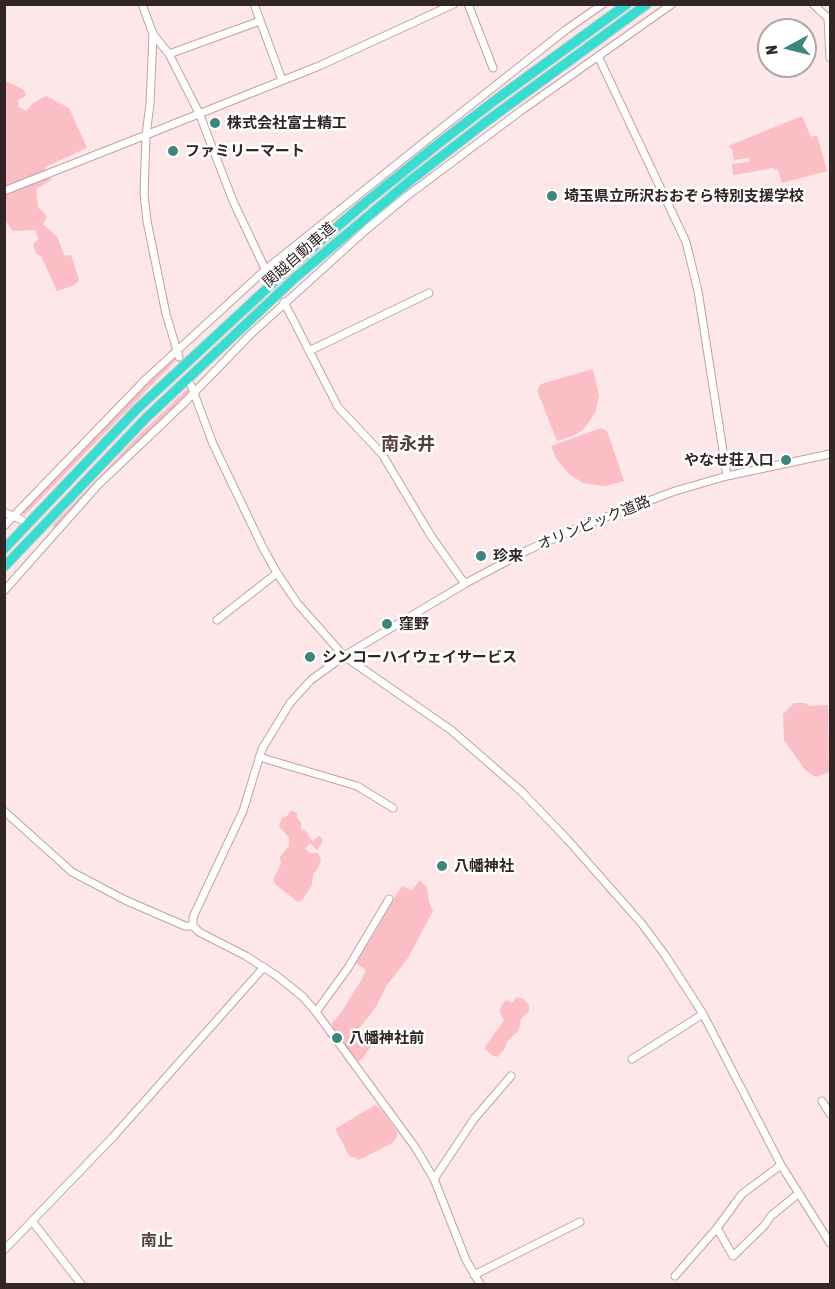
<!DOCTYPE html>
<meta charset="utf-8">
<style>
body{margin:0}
#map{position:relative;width:835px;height:1289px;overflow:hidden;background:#fde7e9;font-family:"Asap Condensed",sans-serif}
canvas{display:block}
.frame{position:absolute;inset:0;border:6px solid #322526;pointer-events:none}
.north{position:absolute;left:757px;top:18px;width:60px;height:60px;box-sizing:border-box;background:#fff;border:2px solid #ada8a8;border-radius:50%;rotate:263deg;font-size:16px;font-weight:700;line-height:24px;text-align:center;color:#322526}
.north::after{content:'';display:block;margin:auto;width:21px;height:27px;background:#3e857e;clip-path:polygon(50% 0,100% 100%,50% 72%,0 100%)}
</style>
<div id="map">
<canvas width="835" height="1289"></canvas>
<div class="frame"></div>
<div class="north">N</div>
</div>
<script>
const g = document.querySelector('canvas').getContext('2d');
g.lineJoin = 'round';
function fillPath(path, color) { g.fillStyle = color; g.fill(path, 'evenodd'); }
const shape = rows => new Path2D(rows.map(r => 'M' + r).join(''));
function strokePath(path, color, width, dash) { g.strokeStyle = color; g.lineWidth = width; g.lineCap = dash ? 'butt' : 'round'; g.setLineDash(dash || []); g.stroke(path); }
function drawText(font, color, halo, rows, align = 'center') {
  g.font = font + ' "Asap Condensed","Noto Sans JP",sans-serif'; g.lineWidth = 5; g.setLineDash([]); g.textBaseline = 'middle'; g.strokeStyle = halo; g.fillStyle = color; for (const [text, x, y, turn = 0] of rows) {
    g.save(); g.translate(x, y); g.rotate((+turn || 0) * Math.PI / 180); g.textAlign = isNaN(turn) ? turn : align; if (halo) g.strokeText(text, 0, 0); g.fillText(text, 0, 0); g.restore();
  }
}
const green = shape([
 [4,80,24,90,26,96,18,100,19,107,26,111,32,104,46,96,69,108,87,148,45,167,51,180,36,189,38,207,47,216,43,224,57,237,65,256,71,255,79,280,75,285,57,291,41,256,36,253,33,244,39,239,35,230,13,231,5,220],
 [802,116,811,137,817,135,827,171,782,183,778,170,774,170,774,168,733,175,732,164,749,162,749,158,734,160,732,149,728,146],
 [174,356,177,359,25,515,20,513],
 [593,369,599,396,595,413,583,430,572,436,557,441,537,390,541,384],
 [188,388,189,392,186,397,55,528,52,526,138,436],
 [601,428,607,431,624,481,605,486,583,483,569,474,557,460,551,446],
 [794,703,805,703,809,706,828,705,829,772,816,777,806,771,784,740,783,714],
 [291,810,297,813,297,818,301,822,301,829,307,832,310,839,313,841,319,836,322,838,322,843,317,850,310,843,305,849,310,853,318,853,321,861,317,870,313,874,312,885,303,899,298,902,276,885,273,880,281,864,280,857,289,846,289,838,279,826,282,818,287,816],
 [420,880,427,888,429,902,433,911,408,958,387,985,376,1007,358,1030,367,1036,373,1043,362,1059,358,1062,334,1031,332,1023,342,1011,362,979,366,970,355,962,372,937,392,901,402,886,412,890],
 [517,997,524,999,529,1006,529,1011,521,1019,519,1030,507,1042,504,1050,497,1057,493,1056,486,1050,485,1047,504,1020,499,1010,505,1001,507,1000,512,1003],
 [375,1105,380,1108,391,1123,397,1132,397,1137,392,1143,363,1158,358,1160,354,1157,350,1157,335,1129]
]);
const minor = shape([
 [142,4,153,34,169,54,199,113,233,201,268,275],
 [254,4,282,80],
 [468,4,493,68],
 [813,4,828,18,830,58],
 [169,54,260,21],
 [598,56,686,242,698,291,727,476],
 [4,191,146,135,150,104,153,34],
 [284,302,338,407,382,454,431,536,465,584],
 [309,351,429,293],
 [179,357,166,314,147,221,144,194,146,135,319,66,454,4],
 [191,385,213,444,263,548,277,573,298,604,344,656,451,730,521,791,567,839,642,924,665,955,703,1014,781,1165,830,1243],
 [4,512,22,520],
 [4,526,146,379,265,270,433,135,567,29,603,4],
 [4,591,98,485,181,406,251,334,367,229,407,196,522,110,672,4],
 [217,620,277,573],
 [259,757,357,786,393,808],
 [4,811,72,872,125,900,185,926,193,926],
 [316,1012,348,968,389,899],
 [632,1059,703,1014],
 [822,1101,830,1114],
 [434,1179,474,1119,511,1076],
 [32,1221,81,1284],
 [717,1228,733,1256,764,1226,771,1216,799,1193],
 [4,1250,113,1137,264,967],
 [474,1275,580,1222],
 [675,1276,717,1228,742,1194,781,1165],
 [480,1284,466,1260,434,1179,415,1147,316,1012,303,997,277,976,246,956,199,932,193,926,193,917,243,811,262,749,290,703,311,680,344,656,468,582,528,550,577,528,675,491,727,476,830,454]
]);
const highway = shape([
 [4,549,138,408,289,268,366,202,438,144,498,98,627,4],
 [4,567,146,418,296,277,411,180,487,121,647,4]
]);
const markers = [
 [215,123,6,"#3e857e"],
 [173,151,6,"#3e857e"],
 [552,196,6,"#3e857e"],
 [786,460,6,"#3e857e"],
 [481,556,6,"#3e857e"],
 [387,624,6,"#3e857e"],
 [310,657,6,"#3e857e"],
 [442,866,6,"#3e857e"],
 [337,1038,6,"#3e857e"]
];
const poiNames = [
 ["株式会社富士精工",227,123],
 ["ファミリーマート",185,151],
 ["埼玉県立所沢おおぞら特別支援学校",564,196],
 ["やなせ荘入口",774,460,"right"],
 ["珍来",493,556],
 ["窪野",399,624],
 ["シンコーハイウェイサービス",322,657],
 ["八幡神社",454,866],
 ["八幡神社前",349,1038]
];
const streetNames = [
 ["関越自動車道",299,255,-41],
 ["オリンピック道路",594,523,-22]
];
const neighbourhoodNames = [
 ["南止",157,1241]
];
const quarterNames = [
 ["南永井",408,444]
];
fillPath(green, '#fabec4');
strokePath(minor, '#c2a1a4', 9);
strokePath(highway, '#d2cfcf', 11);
strokePath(minor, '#fff', 7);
strokePath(highway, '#37ddd0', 9);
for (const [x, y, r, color] of markers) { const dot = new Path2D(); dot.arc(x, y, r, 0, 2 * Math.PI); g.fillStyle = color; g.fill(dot); strokePath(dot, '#fff', 2); }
drawText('bold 15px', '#322526', '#fff', poiNames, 'left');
drawText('15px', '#322526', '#fff', streetNames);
drawText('bold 16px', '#593e40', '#fff', neighbourhoodNames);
drawText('bold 18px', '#593e40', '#fff', quarterNames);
</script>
